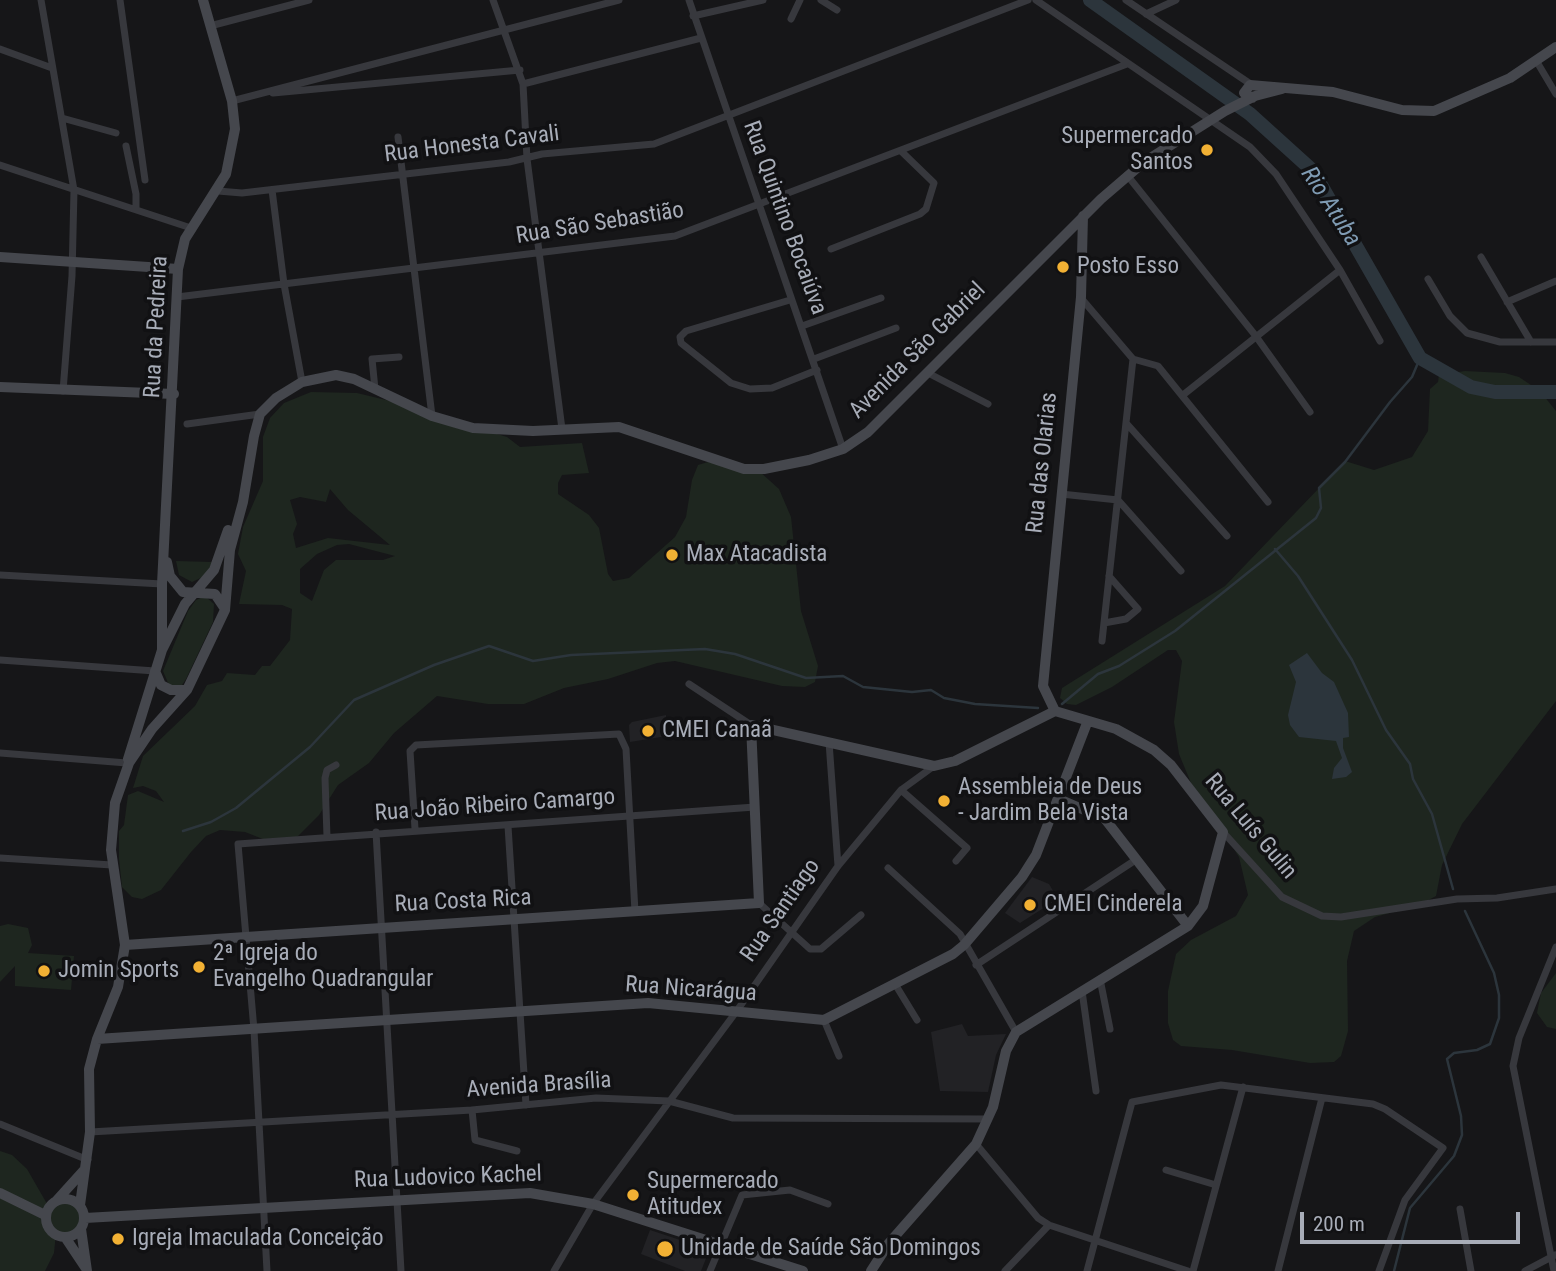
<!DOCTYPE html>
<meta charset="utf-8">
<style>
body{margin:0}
#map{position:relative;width:1556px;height:1271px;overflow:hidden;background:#161618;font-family:"Roboto Condensed",sans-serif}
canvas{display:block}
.scale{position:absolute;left:1300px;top:1212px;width:220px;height:32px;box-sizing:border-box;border:4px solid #a8adb8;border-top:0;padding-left:9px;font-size:21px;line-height:24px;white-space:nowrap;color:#a8adb8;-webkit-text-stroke:5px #111113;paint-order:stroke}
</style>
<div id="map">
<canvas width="1556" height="1271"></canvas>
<div class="scale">200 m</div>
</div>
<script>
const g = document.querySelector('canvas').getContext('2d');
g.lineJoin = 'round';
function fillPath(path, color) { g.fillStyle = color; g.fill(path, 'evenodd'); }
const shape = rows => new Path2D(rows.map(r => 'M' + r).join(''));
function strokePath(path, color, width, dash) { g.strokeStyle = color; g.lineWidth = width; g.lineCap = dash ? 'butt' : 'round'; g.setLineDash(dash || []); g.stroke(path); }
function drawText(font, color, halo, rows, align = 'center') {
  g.font = font + ' "Roboto Condensed",sans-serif'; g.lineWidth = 7; g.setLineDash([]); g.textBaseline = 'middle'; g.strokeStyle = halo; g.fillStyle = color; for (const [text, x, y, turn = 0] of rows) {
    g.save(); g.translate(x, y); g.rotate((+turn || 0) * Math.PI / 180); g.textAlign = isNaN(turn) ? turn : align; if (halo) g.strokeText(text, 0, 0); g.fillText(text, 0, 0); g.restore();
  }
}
const built = shape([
 [666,715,667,736,630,742,629,725,632,722],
 [1032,877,1049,884,1058,899,1020,923,1005,913],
 [962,1024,968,1036,1006,1034,996,1055,988,1092,940,1091,931,1032],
 [650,1230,683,1241,681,1246,707,1256,701,1271,685,1271,641,1254]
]);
const green = shape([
 [1465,371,1505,373,1519,377,1540,391,1556,411,1556,701,1462,824,1442,865,1436,896,1419,905,1375,917,1354,931,1347,961,1348,1031,1341,1056,1334,1062,1310,1063,1232,1050,1181,1046,1173,1040,1168,1023,1168,991,1176,954,1191,940,1236,916,1248,895,1239,857,1191,783,1179,754,1174,722,1182,661,1176,650,1168,650,1112,687,1076,705,1067,704,1060,698,1062,688,1225,586,1345,461,1374,470,1412,457,1428,431,1430,389,1438,382,1439,375],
 [311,392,357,393,386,400,507,437,520,447,582,443,589,473,562,475,558,483,558,494,589,515,599,528,608,574,613,581,629,578,675,537,686,517,692,480,698,465,708,462,759,471,779,489,791,517,801,611,818,666,815,682,805,687,782,686,675,661,657,663,608,679,564,688,524,704,488,704,437,696,394,733,369,763,338,785,319,815,298,836,289,841,268,841,245,832,220,830,206,836,191,852,161,890,142,899,132,897,122,887,119,859,119,831,124,825,128,795,138,791,164,802,156,791,143,786,133,788,143,756,195,706,207,685,222,681,227,673,255,675,262,666,270,666,290,640,292,609,282,605,239,604,246,571,238,554,243,527,263,481,263,437,270,418,284,403],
 [330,489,348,510,390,545,328,538,296,548,293,534,297,524,290,500,300,497,326,502],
 [349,544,395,556,383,560,336,560,324,570,312,601,300,593,300,569,317,554,337,545],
 [176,561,212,562,207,575,192,582,179,575],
 [205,596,214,604,213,622,186,679,182,685,169,685,163,671,188,611,196,600],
 [8,924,28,928,32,945,28,953,74,956,71,990,15,986,15,966,0,982,0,926],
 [1556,973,1556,1029,1547,1027,1537,1013,1541,993],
 [0,1151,12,1155,27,1169,50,1209,58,1202,69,1201,81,1213,77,1229,67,1235,56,1233,54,1253,45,1271,0,1271]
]);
const water = shape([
 [1307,653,1322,673,1334,682,1348,713,1349,737,1343,738,1343,748,1352,772,1346,777,1332,779,1334,768,1342,758,1336,741,1299,737,1290,725,1288,715,1296,682,1289,665]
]);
const stream = shape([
 [1275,549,1298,576,1352,660,1386,730,1410,764,1413,779,1432,814,1453,889],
 [1062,704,1098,674,1119,666,1175,631,1316,518,1321,508,1319,488,1345,462,1390,402,1412,377,1420,358],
 [183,831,211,822,236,808,310,747,354,700,434,665,489,646,533,661,571,655,705,649,735,654,806,678,843,676,863,687,912,692,931,690,944,698,975,704,1038,708],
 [1394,1271,1410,1208,1454,1156,1462,1135,1461,1116,1447,1059,1454,1053,1477,1050,1490,1044,1499,1018,1499,995,1494,973,1465,911]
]);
const river = shape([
 [1090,0,1250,114,1313,171,1420,358,1471,387,1495,392,1556,392]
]);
const street = shape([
 [41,0,74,190,72,276,63,391],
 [120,0,145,180],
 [493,0,523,84,527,159,562,429],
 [689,0,843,449],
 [821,0,837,10],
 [1036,0,1250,147,1276,174,1340,270,1380,341],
 [1126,0,1252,85],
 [1146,14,1176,0],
 [693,16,763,0],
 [791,19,800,0],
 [210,26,309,0],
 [0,49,52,68],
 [1537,62,1556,94],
 [523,84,701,38],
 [273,93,520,70],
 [232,101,619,0],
 [62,118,116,133],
 [398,137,432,416],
 [126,146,136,194,136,208],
 [0,165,191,228],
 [1127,175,1255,335,1310,412],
 [272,190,284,284,302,382],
 [218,191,242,193,509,162,542,154,654,144,1028,0],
 [831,249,920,214,926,209,934,183,901,151],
 [1481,257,1531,342],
 [1428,279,1450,316,1467,333,1500,342,1556,342],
 [177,297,675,236,1127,64],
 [1081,298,1133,359,1158,366,1268,502],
 [790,300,686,331,680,337,681,343,731,383,750,389,772,388,817,370],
 [1507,302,1556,281],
 [802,326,881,298],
 [814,359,896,328],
 [928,373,988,404],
 [375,389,372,359,399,357],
 [1183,395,1340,270],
 [187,424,260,414],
 [1127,424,1227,536],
 [1061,494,1118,500,1181,571],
 [0,575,162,584],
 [1104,623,1126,619,1138,609,1109,576],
 [1102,641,1133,359],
 [0,660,155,671],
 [689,684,751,725],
 [829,742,838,866],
 [0,753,127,763],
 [901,790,967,848,956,861],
 [508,826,526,1105],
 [415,829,410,751,416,745,619,734,626,749,635,912],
 [376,832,401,1271],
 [1223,832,1282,897,1322,916,1341,917,1457,899,1497,898,1556,889],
 [327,837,325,778,327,770,336,765],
 [0,858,112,865],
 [888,868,960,934,1016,1032],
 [759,903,810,949,821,949,861,915],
 [976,965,1137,859],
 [1100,979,1110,1029],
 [895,984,917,1020],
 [1082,991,1096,1091],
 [824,1020,839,1056],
 [472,1110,475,1140,517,1151],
 [0,1124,88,1160],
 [90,1132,472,1110,596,1098,669,1101,733,1118,988,1119],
 [976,1144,1038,1218,1049,1225,1188,1271],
 [1166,1170,1216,1185],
 [1460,1209,1471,1271],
 [267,1271,254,1030,238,844,755,807],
 [554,1271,593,1204,736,1012,838,866,901,790,934,766],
 [710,1271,742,1195,790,1190,828,1204],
 [1005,1271,1049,1225],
 [1087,1271,1132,1102,1221,1085,1373,1104,1385,1109,1443,1148,1405,1200,1379,1271],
 [1193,1271,1243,1087],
 [1278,1271,1322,1098],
 [1525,1271,1555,1255],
 [1554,1271,1513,1066,1519,1038,1556,947]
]);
const secondary = shape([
 [1252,98,1244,93,1250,85,1333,92,1402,110,1434,111,1510,78,1556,47],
 [0,257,178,269],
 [0,387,174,394],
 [167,562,170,576,183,592,215,594,225,609],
 [162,650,162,584,178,269,185,239,226,174,235,129,232,101,203,0],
 [155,671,161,685,171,690,187,690],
 [1055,711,1043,686,1081,297,1083,216],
 [128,759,162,650,185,604,214,570,228,530],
 [1059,799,1105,819,1188,926],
 [125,945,759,903,751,725,934,766,955,761,1055,711],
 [97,1039,648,1003,824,1020,953,954,964,945,1022,877,1036,855,1087,723],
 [0,1193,45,1215],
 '46 1218a19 19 0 1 1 38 0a19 19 0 1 1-38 0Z',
 [57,1200,85,1169],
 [80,1205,90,1132,89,1069,97,1039,118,987,125,945,111,850,115,803,129,763,152,729,187,690,225,610,230,550,243,502,254,436,260,414,276,398,302,382,336,375,354,379,432,416,473,428,533,431,619,427,744,469,764,469,809,460,843,449,868,432,1101,199,1144,162,1225,111,1255,96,1282,89],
 [85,1218,530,1193,593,1204,803,1271],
 [81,1229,87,1271],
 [65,1237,85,1267],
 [871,1271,889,1243,976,1144,993,1107,1006,1051,1016,1032,1188,926,1203,906,1223,832,1171,765,1154,750,1116,729,1055,711]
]);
const markers = [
 [1207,150,7,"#f2b134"],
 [1063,267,7,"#f2b134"],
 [672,555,7,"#f2b134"],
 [648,731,7,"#f2b134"],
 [944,801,7,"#f2b134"],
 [1030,905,7,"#f2b134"],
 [199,967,7,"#f2b134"],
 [44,971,7,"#f2b134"],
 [633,1195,7,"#f2b134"],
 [118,1239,7,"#f2b134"],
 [665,1249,9,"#f2b134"]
];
const poiNames = [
 ["Supermercado",1193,137,"right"],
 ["Santos",1193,163,"right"],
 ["Posto Esso",1077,267],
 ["Max Atacadista",686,555],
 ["CMEI Canaã",662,731],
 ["Assembleia de Deus",958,788],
 ["- Jardim Bela Vista",958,814],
 ["CMEI Cinderela",1044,905],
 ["2ª Igreja do",213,954],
 ["Evangelho Quadrangular",213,980],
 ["Jomin Sports",58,971],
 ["Supermercado",647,1182],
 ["Atitudex",647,1208],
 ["Igreja Imaculada Conceição",132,1239],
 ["Unidade de Saúde São Domingos",681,1249]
];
const streetNames = [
 ["Rua Honesta Cavali",472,145,-7],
 ["Rua Quintino Bocaiúva",784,218,70],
 ["Rua São Sebastião",600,224,-9],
 ["Rua da Pedreira",157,327,-87],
 ["Avenida São Gabriel",918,351,-45],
 ["Rua das Olarias",1043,463,-84],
 ["Rua João Ribeiro Camargo",495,806,-4],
 ["Rua Luís Gulin",1250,827,50],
 ["Rua Costa Rica",463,902,-3],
 ["Rua Santiago",781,911,-55],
 ["Rua Nicarágua",691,990,4],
 ["Avenida Brasília",539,1086,-4],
 ["Rua Ludovico Kachel",448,1178,-2]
];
const waterNames = [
 ["Rio Atuba",1330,207,57]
];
fillPath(built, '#222225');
fillPath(green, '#1e261f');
fillPath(water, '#2c353c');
strokePath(stream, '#2c353c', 2.5);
strokePath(river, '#2c353c', 14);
strokePath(street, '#37383d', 7);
strokePath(secondary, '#45474d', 10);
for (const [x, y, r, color] of markers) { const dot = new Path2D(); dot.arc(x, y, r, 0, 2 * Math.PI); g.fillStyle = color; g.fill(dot); strokePath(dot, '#111113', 2.5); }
drawText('23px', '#a8adb8', '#111113', poiNames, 'left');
drawText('23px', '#a8adb8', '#111113', streetNames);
drawText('italic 24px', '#7f9bb3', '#111113', waterNames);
</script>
